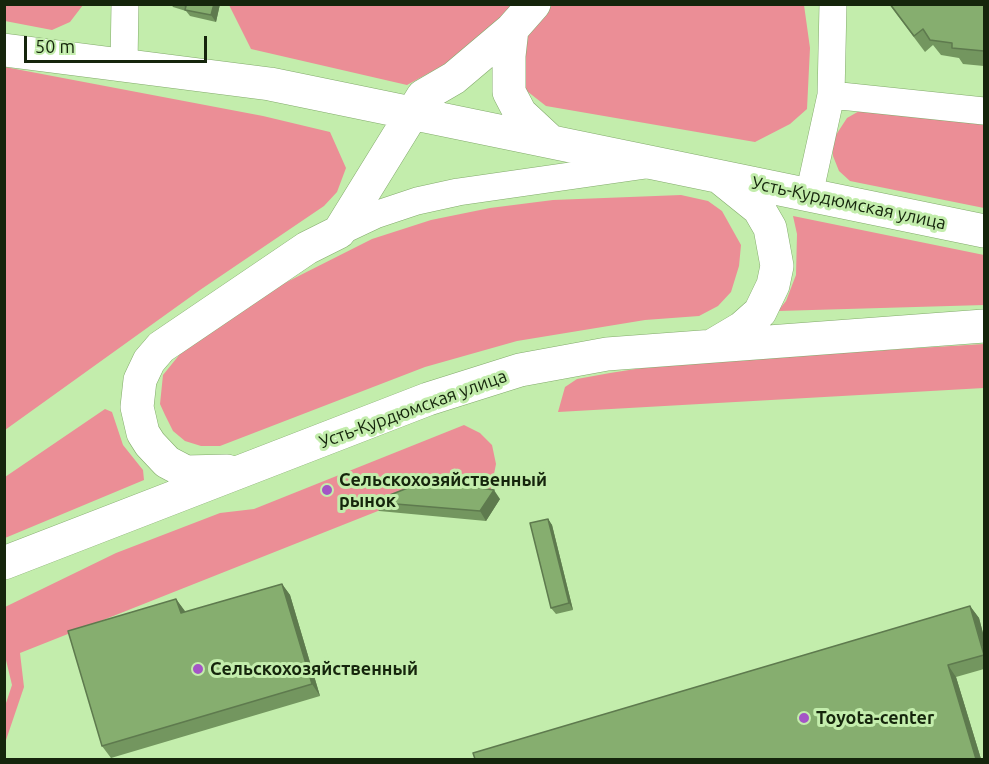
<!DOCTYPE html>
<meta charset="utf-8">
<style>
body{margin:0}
#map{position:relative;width:989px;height:764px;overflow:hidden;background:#c3edac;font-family:Ubuntu,sans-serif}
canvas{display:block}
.frame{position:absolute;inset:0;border:6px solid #15250c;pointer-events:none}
.scale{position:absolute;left:24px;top:36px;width:183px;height:27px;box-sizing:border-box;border:3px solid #15250c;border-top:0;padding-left:8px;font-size:18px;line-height:21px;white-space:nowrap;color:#15250c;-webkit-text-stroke:4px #c3edac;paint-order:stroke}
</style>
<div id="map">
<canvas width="989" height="764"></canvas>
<div class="frame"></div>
<div class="scale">50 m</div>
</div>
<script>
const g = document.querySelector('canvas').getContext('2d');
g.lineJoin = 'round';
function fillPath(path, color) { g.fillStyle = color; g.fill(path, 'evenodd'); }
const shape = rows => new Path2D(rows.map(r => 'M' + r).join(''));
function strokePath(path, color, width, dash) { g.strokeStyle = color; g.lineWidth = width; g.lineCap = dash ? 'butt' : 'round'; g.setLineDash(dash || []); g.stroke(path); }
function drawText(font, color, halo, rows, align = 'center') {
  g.font = font + ' Ubuntu,sans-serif'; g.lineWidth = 6; g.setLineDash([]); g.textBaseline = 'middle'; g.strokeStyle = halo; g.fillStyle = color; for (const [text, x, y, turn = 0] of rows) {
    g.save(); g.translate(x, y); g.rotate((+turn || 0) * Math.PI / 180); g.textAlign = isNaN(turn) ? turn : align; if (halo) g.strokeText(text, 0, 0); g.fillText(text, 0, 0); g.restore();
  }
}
const green = shape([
 [4,5,5,4,83,5,70,22,52,30,5,21],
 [229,5,516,5,449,62,407,85,251,49],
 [543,5,804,5,810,48,807,109,790,124,755,142,546,106,523,88,518,36],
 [5,67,263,116,330,132,346,168,337,192,324,206,200,290,5,430],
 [861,110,984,117,984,208,850,181,839,171,833,156,832,141,847,118],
 [681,195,708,201,722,211,741,245,739,266,731,292,718,306,699,316,645,320,517,341,425,367,220,446,201,446,185,441,173,431,165,415,160,404,163,375,180,354,255,298,372,239,431,220,490,208,553,200],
 [793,216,984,255,984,305,778,311,786,301,796,275,797,234],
 [984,344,984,388,558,412,565,387,577,379,610,373,674,363],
 [105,409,112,412,123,445,143,470,144,480,5,538,5,477],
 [464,425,480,433,492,445,496,464,490,494,441,486,20,653,24,687,5,743,5,706,12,685,5,656,5,607,116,553,220,513,254,509]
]);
const minor = shape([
 [124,64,125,4],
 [831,95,984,111],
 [809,195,831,95,833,4],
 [339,232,375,215,417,201,458,192,646,165]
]);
const major = shape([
 [512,29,509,56,509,92,520,113,549,140],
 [4,50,270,84,984,231],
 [715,344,742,328,760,312,773,285,777,266,770,228,759,209,723,180],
 [227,471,186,472,167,462,150,444,143,433,137,407,140,380,149,361,161,347,307,248,339,232,423,96,454,78,512,29,534,4],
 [4,563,428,399,520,370,607,354,984,326]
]);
const wall = shape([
 [171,4,220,4,216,22,190,16,186,11,173,7],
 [889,4,984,4,984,66,963,64,959,58,941,55,933,45,925,52],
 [500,499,486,521,379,511,372,502],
 [548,519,552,525,573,610,556,614,551,608],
 [282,584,290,595,320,696,111,758,102,746,176,599,185,612],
 [970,606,979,618,984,637,984,669,956,677,981,759,475,759]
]);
const shadedWall = shape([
 [214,4,220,4,216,22,211,15],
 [494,490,500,499,486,521,480,511],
 [548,519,552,525,573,610,569,603],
 [282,584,290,595,320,696,312,684],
 [176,599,185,611,189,625,181,613],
 [970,606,979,618,984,637,984,652],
 [948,665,956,677,981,759,976,759]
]);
const building = shape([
 [181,4,214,4,211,15,185,10,186,6,181,4],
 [890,4,984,4,984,51,952,48,952,43,930,40,923,29,914,36,890,4],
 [428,480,494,490,480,511,372,502,428,480],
 [548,519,569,603,551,608,530,523,548,519],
 [282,584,312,684,102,746,68,631,176,599,181,613,282,584],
 [970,606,984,655,948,665,976,759,475,759,473,753,970,606]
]);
const markers = [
 [327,490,6,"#a455c6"],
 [198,669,6,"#a455c6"],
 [804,718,6,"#a455c6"]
];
const streetNames = [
 ["Усть-Курдюмская улица",849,203,12],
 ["Усть-Курдюмская улица",413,409,-20]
];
const poiNames = [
 ["Сельскохозяйственный",339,480],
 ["рынок",339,501],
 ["Сельскохозяйственный",210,669],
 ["Toyota-center",816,718]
];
fillPath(green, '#eb8e96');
strokePath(minor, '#82aa6b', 28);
strokePath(major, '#82aa6b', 34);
strokePath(minor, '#fff', 27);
strokePath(major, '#fff', 33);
fillPath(wall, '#73965f');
fillPath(shadedWall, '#5e7a4e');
fillPath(building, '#86ae6f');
strokePath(building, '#5e7a4e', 1.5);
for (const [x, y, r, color] of markers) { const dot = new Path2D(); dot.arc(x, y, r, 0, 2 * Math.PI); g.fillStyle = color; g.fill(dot); strokePath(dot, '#c3edac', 2); }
drawText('18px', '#15250c', '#c3edac', streetNames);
drawText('bold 18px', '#15250c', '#c3edac', poiNames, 'left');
</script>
